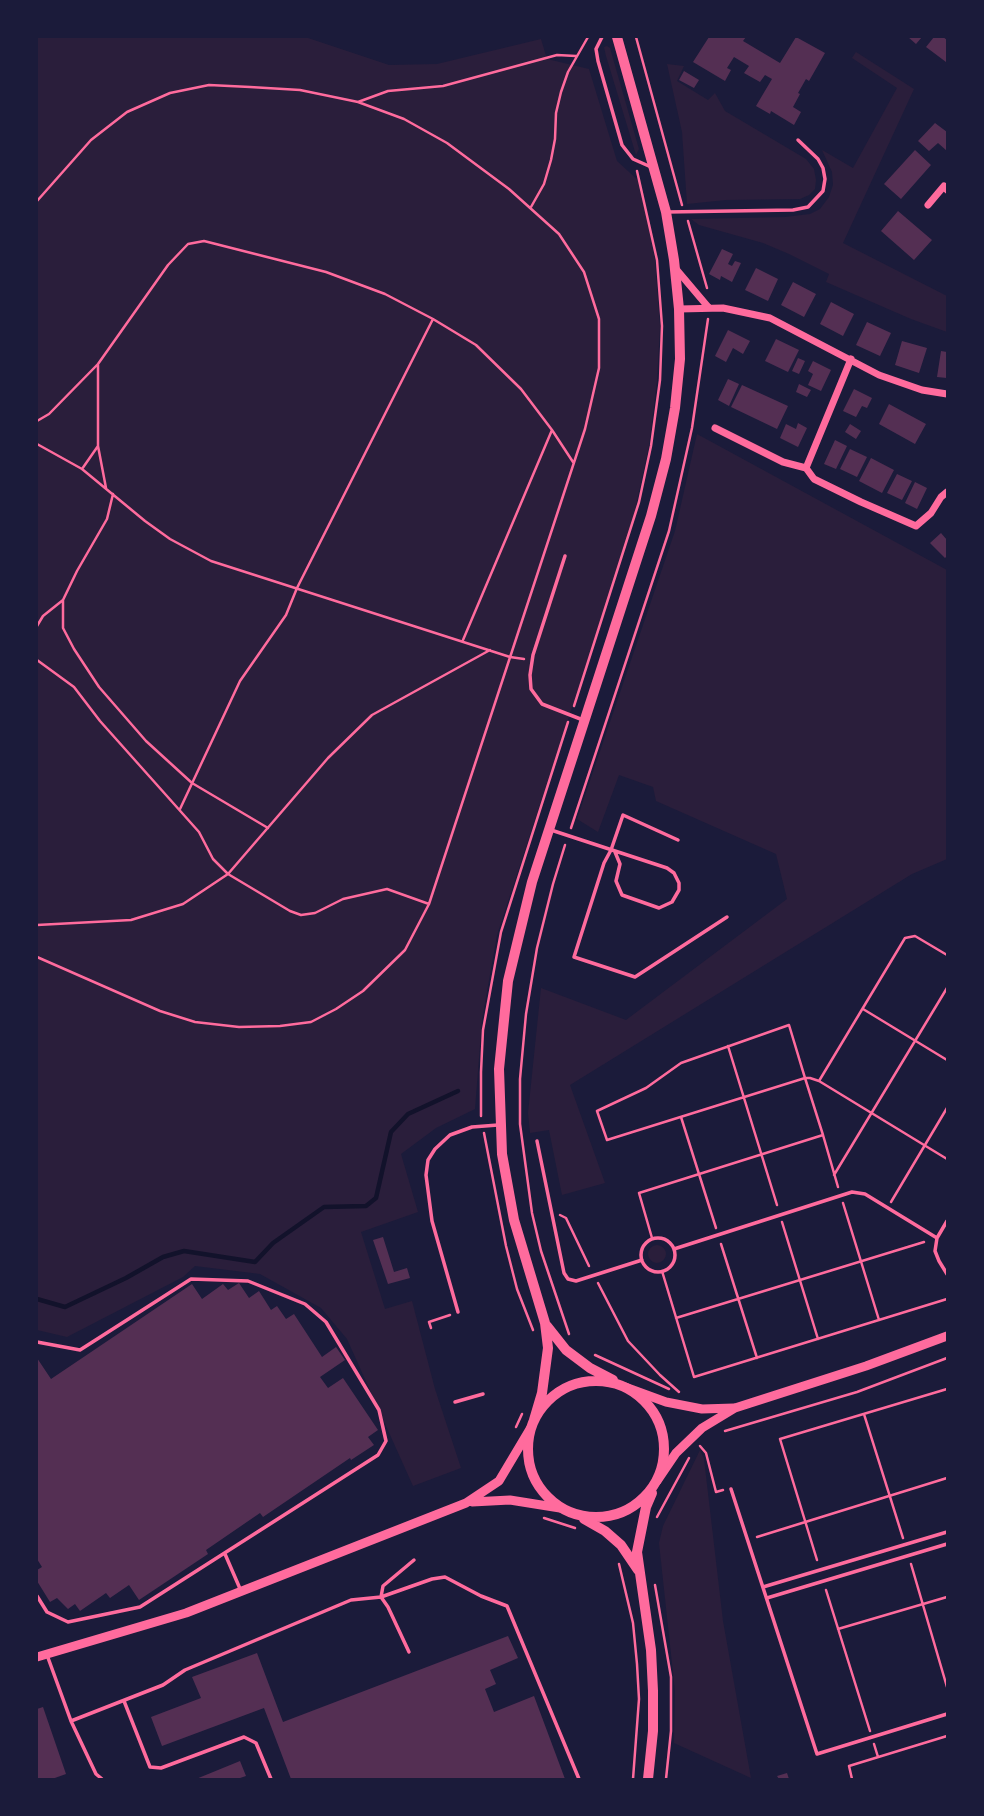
<!DOCTYPE html>
<style>
body{margin:0}
#map{position:relative;width:984px;height:1816px;overflow:hidden;background:#1b1b3a;font-family:"Fira Sans Condensed",sans-serif}
canvas{display:block}
.frame{position:absolute;inset:0;border:38px solid #1b1b3a;pointer-events:none}
</style>
<div id="map">
<canvas width="984" height="1816"></canvas>
<div class="frame"></div>
</div>
<script>
const g = document.querySelector('canvas').getContext('2d');
g.lineJoin = 'round';
function fillPath(path, color) { g.fillStyle = color; g.fill(path, 'evenodd'); }
const shape = rows => new Path2D(rows.map(r => 'M' + r).join(''));
function strokePath(path, color, width, dash) { g.strokeStyle = color; g.lineWidth = width; g.lineCap = dash ? 'butt' : 'round'; g.setLineDash(dash || []); g.stroke(path); }
const green = shape([
 [37,37,305,37,389,65,437,64,541,39,547,59,589,69,617,161,640,182,655,260,660,327,657,381,649,446,631,528,497,935,482,1020,475,1109,436,1128,401,1154,418,1212,361,1232,385,1309,412,1301,435,1389,461,1468,413,1486,347,1339,321,1308,260,1274,195,1266,183,1277,67,1337,37,1330],
 [607,46,610,48,639,149,636,155,606,56,604,47],
 [856,52,914,89,843,243,947,296,947,332,911,319,826,282,829,274,789,254,763,243,699,225,691,219,785,217,810,214,820,209,829,197,833,185,832,172,822,150,853,168,897,88,852,58],
 [667,64,684,66,677,81,708,100,715,93,725,111,806,159,814,169,816,180,815,189,809,195,800,199,726,200,687,204,682,132],
 [697,434,947,570,947,859,912,874,570,1085,605,1183,562,1195,549,1130,530,1133,528,1113,541,988,626,1020,787,899,776,854,656,801,653,787,619,775,598,832,577,819,675,531],
 '648 1254a9 9 0 1 1 18 0a9 9 0 1 1-18 0Z',
 [700,1450,704,1459,723,1621,751,1778,674,1743,675,1691,659,1543,663,1526]
]);
const stream = shape([
 [37,1299,65,1307,126,1278,163,1257,184,1251,255,1262,273,1243,324,1207,366,1206,376,1198,391,1132,408,1114,458,1091]
]);
const building = shape([
 [709,37,746,37,743,41,780,63,796,37,825,53,809,81,806,79,798,93,800,94,793,107,801,112,794,125,771,111,770,114,756,106,772,79,765,75,760,82,744,73,749,66,734,57,727,68,731,70,725,81,693,62],
 [908,37,922,37,916,44],
 [934,37,943,37,947,40,946,62,926,47],
 [684,71,699,80,694,88,679,80],
 [935,123,947,132,947,151,938,143,929,151,918,141],
 [915,150,931,165,901,199,884,184],
 [898,211,932,240,914,260,881,231],
 [722,249,733,254,728,264,732,266,735,261,741,263,732,282,721,276,720,280,709,274],
 [756,268,778,279,768,301,745,290],
 [793,282,816,294,804,317,781,305],
 [831,302,854,314,843,336,820,324],
 [867,322,891,333,880,356,856,345],
 [728,330,750,341,743,354,733,348,726,362,715,356],
 [776,339,799,350,788,372,765,361],
 [902,341,927,348,919,373,895,365],
 [941,351,947,352,947,378,937,377],
 [798,358,805,361,799,374,792,371],
 [813,361,831,370,821,391,808,385,813,374,808,371],
 [728,379,739,384,729,406,718,400],
 [799,384,811,390,807,397,796,392],
 [742,385,788,406,777,429,731,407],
 [854,389,872,398,867,408,862,406,856,417,843,411],
 [889,404,926,424,915,444,879,424],
 [798,423,807,428,798,447,780,438,786,424,796,429],
 [850,424,861,431,856,439,845,432],
 [835,440,847,446,836,469,824,464],
 [850,449,867,457,857,477,840,469],
 [871,458,894,470,882,493,859,481],
 [897,474,912,481,902,500,887,493],
 [915,482,927,488,917,509,905,503],
 [941,533,947,540,947,556,945,558,930,543],
 [383,1237,394,1272,407,1268,410,1278,388,1284,373,1240],
 [239,1283,249,1298,259,1291,271,1310,277,1306,286,1319,294,1314,322,1357,336,1347,345,1360,320,1377,328,1388,343,1378,378,1430,368,1437,374,1445,351,1460,350,1458,263,1517,260,1513,206,1550,208,1554,139,1600,129,1585,110,1598,106,1593,80,1611,75,1604,68,1609,57,1598,50,1602,37,1581,37,1570,42,1567,37,1559,37,1358,51,1379,192,1284,202,1299,223,1284,228,1290],
 [508,1636,518,1658,490,1670,496,1684,485,1689,494,1712,534,1696,565,1779,291,1779,264,1708,162,1746,151,1717,201,1698,192,1677,257,1653,283,1722],
 [43,1707,66,1774,52,1779,37,1779,37,1709],
 [240,1761,246,1776,237,1779,196,1779],
 [787,1773,789,1779,779,1779,777,1776]
]);
const path = shape([
 [636,37,682,205],
 [358,102,388,91,443,86,557,55,576,56],
 [37,201,91,140,127,112,170,93,209,85,250,87,300,90,358,102,404,119,447,143,509,189,559,234,584,272,599,319,599,368,585,429,429,904,405,950,363,991,336,1009,311,1022,280,1026,239,1027,195,1022,160,1011,37,957],
 [531,207,544,184,551,160,555,139,556,113,561,92,568,72,588,37],
 [688,221,707,288],
 [37,421,49,414,98,364,168,265,188,244,204,241,326,272,385,294,433,319,476,345,521,389,552,430,573,462],
 [37,444,82,469,145,521,170,539,211,561,510,657,524,659],
 [98,446,106,488],
 [82,469,98,446,98,365],
 [113,494,107,519,77,571,63,600,63,628,74,649,99,687,146,741,192,783,268,828],
 [37,626,43,616,63,600],
 [463,640,552,430],
 [37,660,74,687,100,721,199,832,213,859,228,874,290,911,301,915,315,913,343,899,387,889,429,904],
 [574,706,639,502,651,446,660,380,662,326,657,260,637,171],
 [180,809,240,681,286,615,297,588,433,319],
 [571,828,669,531,692,428,708,319],
 [565,845,553,884,537,948,526,1014,520,1079,520,1124,532,1213,541,1251,569,1334],
 [37,925,131,920,183,904,228,874,328,758,372,715,490,650],
 [863,1009,947,1060],
 [728,1046,777,1205],
 [819,1081,905,938,915,936,947,955],
 [481,1116,481,1072,483,1030,501,932,568,722],
 [681,1117,716,1228],
 [484,1133,506,1246,517,1289,533,1330],
 [834,1175,947,988],
 [838,1187,823,1135,805,1078,789,1025,681,1063,646,1088,597,1111,607,1140,805,1078,810,1078,819,1081,947,1159],
 [891,1202,947,1108],
 [843,1203,879,1320],
 [560,1215,566,1218,589,1266],
 [782,1222,818,1339],
 [652,1238,639,1193,823,1135],
 [721,1244,757,1358],
 [662,1271,694,1377,947,1299],
 [598,1283,628,1341,660,1375,679,1392],
 [676,1318,924,1242],
 [431,1328,429,1322,450,1315],
 [595,1355,669,1389],
 [864,1414,903,1538],
 [516,1427,522,1414],
 [725,1431,857,1392,947,1358],
 [700,1446,706,1453,716,1492,723,1490],
 [657,1517,689,1458],
 [544,1518,575,1528],
 [757,1537,947,1478],
 [817,1560,780,1439,947,1389],
 [619,1564,633,1623,637,1664,639,1699,633,1779],
 [911,1564,947,1687],
 [655,1585,671,1677,671,1731,666,1779],
 [826,1590,870,1731],
 [838,1629,947,1597],
 [874,1744,878,1757],
 [852,1779,849,1766,947,1736]
]);
const service = shape([
 [602,37,596,49,598,61,622,145,633,159,651,167],
 [667,212,793,210,808,207,823,191,825,179,823,168,818,159,798,140],
 [565,556,533,655,530,675,531,689,542,704,583,720],
 [551,830,667,868,674,873,679,883,679,890,672,902,659,908,622,895,616,881,620,864,615,852],
 [678,840,623,815,611,850,604,863,574,957,635,977,727,917],
 [537,1141,564,1273,568,1279,576,1281,642,1260],
 [947,1221,937,1238,935,1251,939,1261,947,1274],
 '641 1255a17 17 0 1 1 34 0a17 17 0 1 1-34 0Z',
 [674,1249,852,1192,865,1194,937,1238],
 [458,1312,432,1221,426,1175,428,1160,435,1149,450,1135,472,1127,498,1125],
 [37,1342,80,1350,191,1279,248,1281,305,1304,326,1322,379,1410,386,1441,378,1455,140,1607,68,1622,47,1612,37,1596],
 [455,1402,483,1394],
 [731,1489,817,1754,947,1714],
 [225,1554,241,1591],
 [763,1587,947,1532],
 [381,1597,432,1579,445,1577,481,1596,507,1606,579,1779],
 [381,1597,383,1586,414,1560],
 [767,1598,947,1544],
 [47,1655,71,1721,96,1774,102,1779],
 [124,1701,150,1767,161,1768,244,1737,256,1743,271,1779],
 [71,1721,163,1685,185,1670,351,1600,381,1597,388,1607,409,1652]
]);
const minor = shape([
 [928,205,944,186,947,190],
 [676,269,709,308],
 [679,309,723,308,770,318,879,375,922,390,947,394],
 [851,359,806,468,814,479,861,502,916,526,931,513,941,497,947,492],
 [715,428,783,462,806,468]
]);
const tertiary = shape([
 [625,1387,666,1402,702,1409,734,1408],
 [657,1481,676,1453,702,1428,735,1408,866,1366,947,1336],
 [472,1502,510,1500,560,1508],
 [37,1657,186,1613,466,1503,499,1481,530,1429]
]);
const secondary = shape([
 [547,1326,566,1350,590,1368,613,1380],
 '528 1449a68 68 0 1 1 136 0a68 68 0 1 1-136 0Z',
 [534,1420,542,1393,548,1348,545,1323,514,1220,502,1154,499,1069,508,981,532,882,651,516,666,459,675,408,680,359,679,309,674,260,666,212,617,37],
 [584,1519,605,1531,621,1545,638,1570],
 [648,1779,653,1731,653,1691,651,1650,637,1552,646,1507,652,1493]
]);
fillPath(green, '#2a1e3b');
strokePath(stream, '#12122b', 4.5);
fillPath(building, '#542f53');
strokePath(path, '#ff6b9d', 2.5);
strokePath(service, '#ff6b9d', 3.5);
strokePath(minor, '#ff6b9d', 7);
strokePath(tertiary, '#ff6b9d', 9);
strokePath(secondary, '#ff6b9d', 10);
</script>
